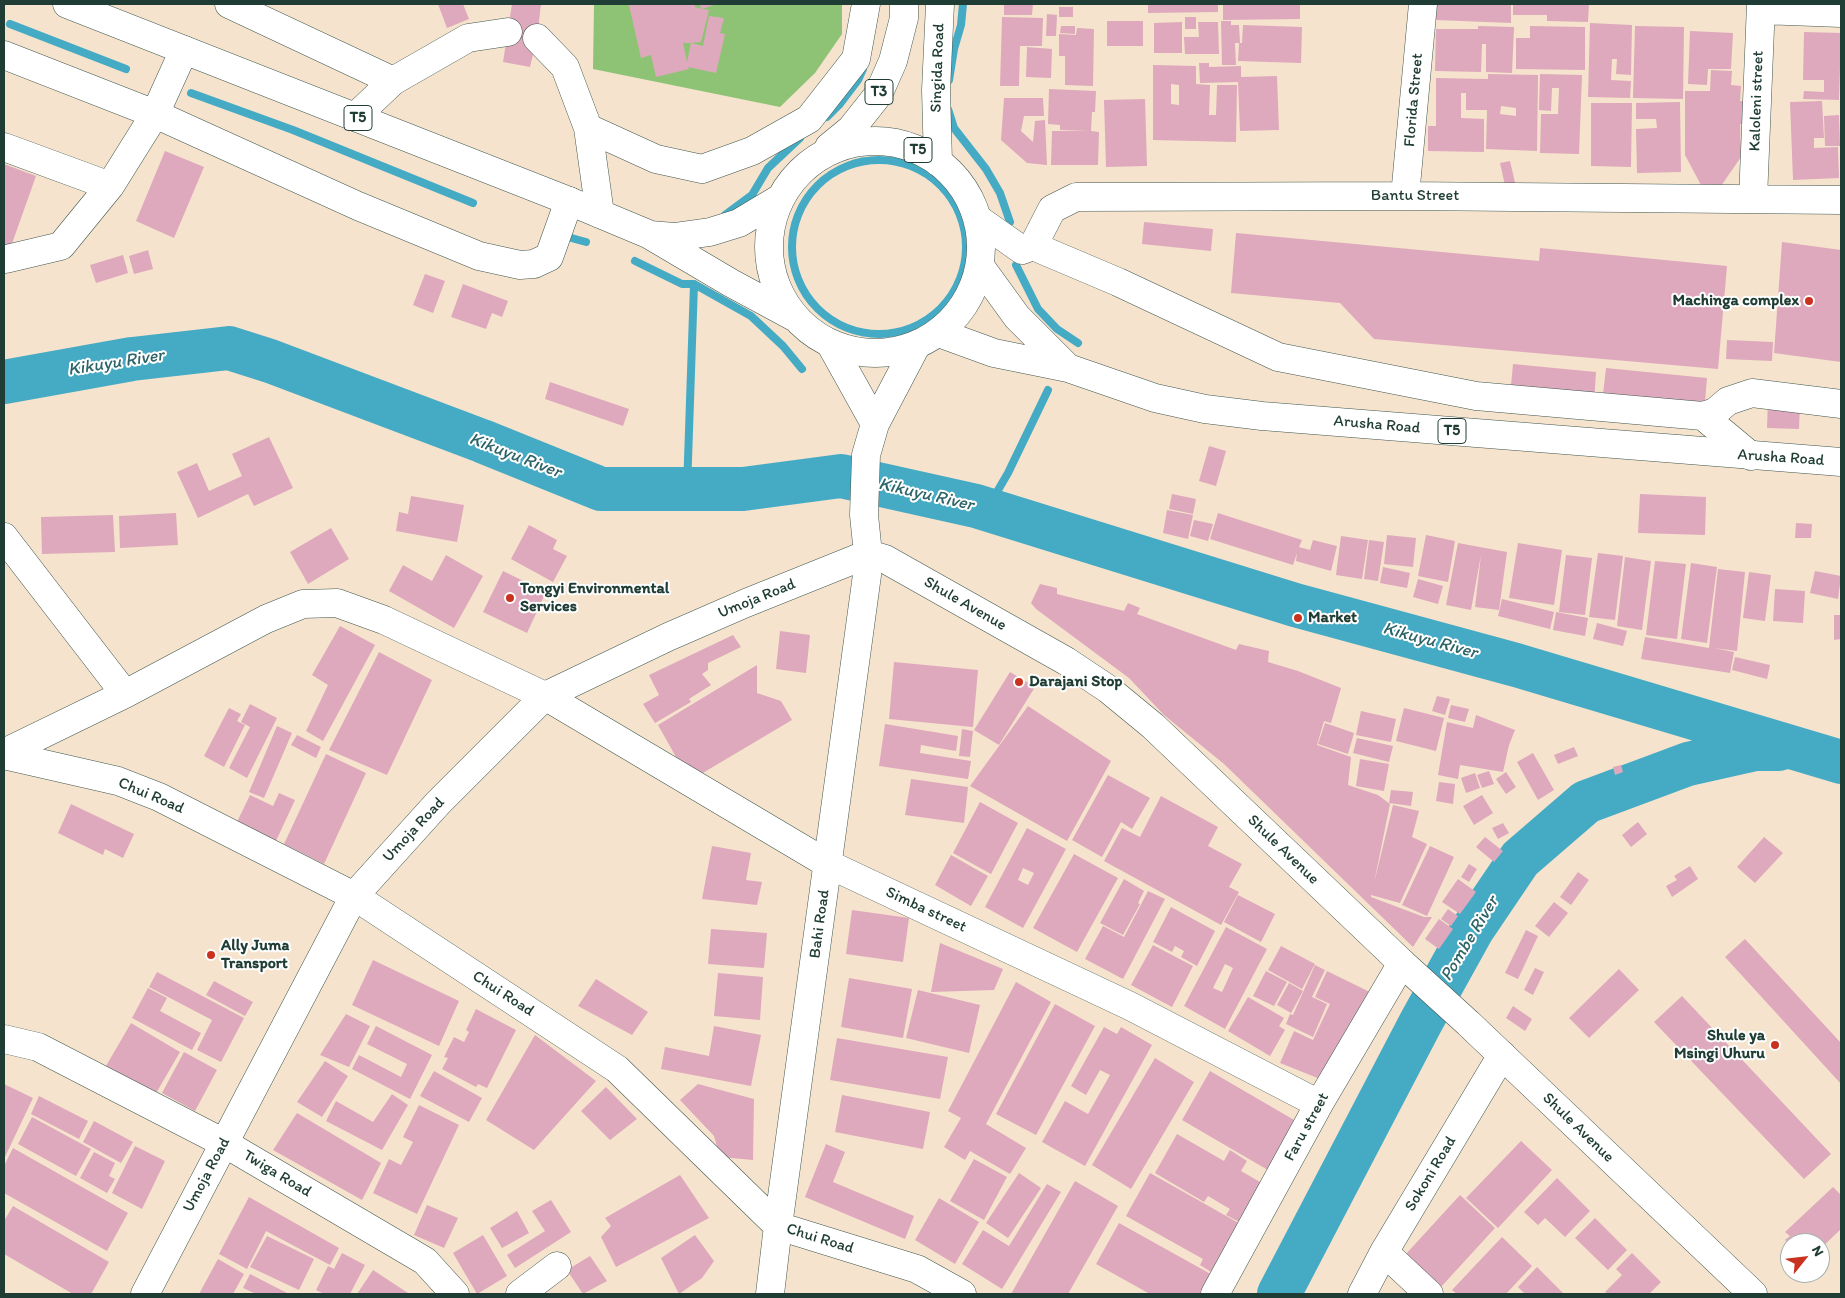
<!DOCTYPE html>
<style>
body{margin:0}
#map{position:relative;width:1845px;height:1298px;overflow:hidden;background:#f6e3cd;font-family:Itim,sans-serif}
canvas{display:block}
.frame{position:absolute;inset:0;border:5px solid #1f3d34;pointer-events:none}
.north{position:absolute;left:1780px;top:1233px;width:50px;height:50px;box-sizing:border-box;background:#fff;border:1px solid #a5b1ae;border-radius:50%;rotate:61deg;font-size:14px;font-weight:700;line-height:20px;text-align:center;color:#1f3d34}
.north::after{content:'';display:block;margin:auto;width:18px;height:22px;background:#c8321e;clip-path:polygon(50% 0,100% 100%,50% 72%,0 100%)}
</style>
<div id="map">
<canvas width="1845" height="1298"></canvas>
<div class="frame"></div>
<div class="north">N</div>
</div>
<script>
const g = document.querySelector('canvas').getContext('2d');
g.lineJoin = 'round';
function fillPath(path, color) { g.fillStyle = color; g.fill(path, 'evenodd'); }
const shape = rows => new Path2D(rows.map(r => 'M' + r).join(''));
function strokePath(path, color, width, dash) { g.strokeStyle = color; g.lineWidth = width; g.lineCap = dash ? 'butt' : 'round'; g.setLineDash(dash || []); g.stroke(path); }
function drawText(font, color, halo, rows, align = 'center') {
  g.font = font + ' Itim,sans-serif'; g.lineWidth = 4; g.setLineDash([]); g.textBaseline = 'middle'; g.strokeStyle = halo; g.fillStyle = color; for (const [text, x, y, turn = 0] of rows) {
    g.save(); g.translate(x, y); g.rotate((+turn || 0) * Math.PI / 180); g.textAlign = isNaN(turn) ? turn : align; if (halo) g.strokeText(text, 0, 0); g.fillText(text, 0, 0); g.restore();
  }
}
const green = shape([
 [594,4,842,4,842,34,815,73,780,107,593,69]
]);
const stream = shape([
 [10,24,126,69],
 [949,80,954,49,961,25,963,4],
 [191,93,293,130,473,203],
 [948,109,954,128,986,169,1000,193,1010,222],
 [827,117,839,105,858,80,863,69],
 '792 247a87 87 0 1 1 174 0a87 87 0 1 1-174 0Z',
 [725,215,752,195,768,168,800,138],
 [564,236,586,242],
 [635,261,682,284,694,284,751,316,783,346,802,369],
 [1016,265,1038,309,1057,329,1078,343],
 [687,489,694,284],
 [987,509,1008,473,1048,390]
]);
const river = shape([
 [4,382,132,359,229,348,270,361,482,441,601,489,743,489,841,476,976,506,1295,605,1516,665,1841,762],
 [1279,1294,1421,1022,1472,930,1520,859,1586,802,1688,764,1755,749,1779,749]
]);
const building = shape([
 [438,4,463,4,469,19,447,28],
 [512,4,541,4,537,38,530,67,503,62],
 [637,4,695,4,695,7,701,9,700,4,717,4,702,9,709,10,701,42,691,43,703,46,709,16,724,18,720,33,725,34,716,73,688,67,689,69,656,77,651,55,641,58,629,5],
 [683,43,691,43,687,62],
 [1004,4,1033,4,1032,15,1004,15],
 [1148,4,1218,4,1218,12,1148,13],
 [1223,4,1300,4,1300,19,1223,20],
 [1436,4,1511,4,1511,23,1436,20],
 [1513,4,1589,4,1588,22,1547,21,1547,15,1513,15],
 [1059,7,1073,7,1073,17,1059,17],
 [1047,14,1057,15,1056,36,1046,36],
 [1002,17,1043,18,1042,46,1020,46,1019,86,1000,86],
 [1185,17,1196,17,1196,29,1185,29],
 [1107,21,1143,21,1143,46,1107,46],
 [1221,21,1231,21,1231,25,1239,25,1240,43,1235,43,1236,65,1222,65],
 [1182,22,1182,53,1154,53,1154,23],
 [1198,22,1218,22,1219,54,1185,54,1184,37,1199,37],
 [1590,23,1632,25,1631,75,1616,74,1617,59,1612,59,1611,80,1631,81,1630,98,1588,97],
 [1243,25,1302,27,1301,63,1238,61,1239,43,1242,43],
 [1061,26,1075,26,1075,34,1060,33],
 [1478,26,1514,27,1512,73,1486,72,1486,44,1482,44,1481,72,1435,71,1436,29,1478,29],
 [1530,26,1585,27,1585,70,1516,69,1516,38,1530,38],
 [1635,26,1684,27,1683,99,1633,98],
 [1077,28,1094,29,1093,86,1065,85,1065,56,1059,56,1059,34,1076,35],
 [1690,31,1733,33,1731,69,1708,69,1707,85,1688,84],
 [1804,32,1841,33,1839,100,1803,99,1804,91,1824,92,1824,80,1803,80],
 [1027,47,1052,49,1051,78,1026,77],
 [1199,63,1209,63,1209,67,1241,66,1241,77,1277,76,1279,130,1240,131,1238,82,1200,83],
 [1153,65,1196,66,1196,84,1210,85,1209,115,1216,115,1217,85,1237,85,1236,142,1153,140],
 [1171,84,1179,85,1179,105,1171,104],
 [1711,70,1732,71,1731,85,1741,86,1740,101,1749,102,1749,124,1740,124,1741,157,1721,186,1701,185,1685,155,1685,91,1710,91],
 [1488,74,1538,75,1537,151,1486,149,1487,110,1466,110,1466,93,1461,93,1461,118,1484,119,1484,152,1428,151,1428,126,1436,126,1436,78,1488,79],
 [1501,106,1516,108,1516,116,1500,114],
 [1540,74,1582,75,1579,154,1540,153,1541,114,1558,114,1559,88,1552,88,1551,111,1539,110],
 [1049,89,1096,91,1095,112,1092,112,1091,131,1099,132,1098,165,1051,165,1052,131,1089,131,1060,130,1060,125,1048,124],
 [1004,98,1043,98,1044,116,1024,116,1021,131,1033,142,1035,121,1045,120,1047,165,1027,163,1001,140],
 [1145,99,1147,166,1106,167,1104,100],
 [1822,101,1824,138,1814,138,1814,148,1838,147,1839,178,1793,180,1790,102],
 [1680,102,1681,172,1637,173,1636,129,1657,128,1656,119,1636,119,1636,103],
 [1591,103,1632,103,1631,167,1591,166],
 [1839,115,1840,146,1825,146,1824,116],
 [165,151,204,167,174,238,136,221],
 [1510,161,1516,187,1506,190,1500,163],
 [4,164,36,176,4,266],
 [1144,222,1213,229,1211,251,1142,244],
 [1236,233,1539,261,1540,248,1727,266,1718,369,1374,339,1340,303,1231,293],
 [1782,242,1841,250,1841,362,1774,353],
 [148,250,153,269,134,274,129,256],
 [123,255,128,273,96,283,90,265],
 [425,274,445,281,433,313,413,305],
 [463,284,508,301,502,317,492,313,486,329,451,317],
 [1727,340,1773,342,1772,361,1726,359],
 [1513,364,1596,372,1594,404,1510,396],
 [1606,368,1707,378,1704,414,1602,403],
 [550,382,629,409,623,426,545,399],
 [1768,400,1800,401,1799,429,1767,428],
 [269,437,293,488,254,506,248,494,198,518,177,472,197,463,209,491,242,476,232,454],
 [1209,446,1226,451,1216,486,1199,481],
 [1172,494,1196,499,1193,514,1169,509],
 [1640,494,1706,497,1705,535,1638,533],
 [411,496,464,505,457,542,396,531,399,512,408,514],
 [1167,510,1193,515,1188,539,1163,533],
 [176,513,178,545,120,548,119,516],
 [1218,513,1302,540,1299,547,1310,550,1313,540,1337,546,1331,571,1296,561,1297,553,1293,565,1210,539],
 [113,515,115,552,42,554,41,517],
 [1194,520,1213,524,1208,541,1190,536],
 [1796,523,1812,524,1811,538,1795,538],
 [529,525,557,540,553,549,567,556,553,582,511,559],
 [331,528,349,559,308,584,290,552],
 [1387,535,1416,538,1413,567,1384,564],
 [1426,535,1455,541,1448,582,1418,576],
 [1341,536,1368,540,1362,579,1336,575],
 [1369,540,1384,542,1378,581,1364,579],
 [1458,543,1507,552,1499,610,1475,607,1481,555,1471,610,1446,605],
 [1518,543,1562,550,1554,605,1509,598],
 [1598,553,1623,556,1615,620,1589,617],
 [446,555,483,576,454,628,389,591,403,565,432,581],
 [1566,555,1592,558,1585,615,1559,612],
 [1625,557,1651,561,1642,630,1617,626],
 [1655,561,1686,564,1677,639,1646,635],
 [1691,563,1717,567,1707,643,1681,639],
 [1383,567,1410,573,1407,588,1380,583],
 [1718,569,1745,572,1737,651,1714,648,1734,652,1730,673,1641,659,1645,637,1709,648],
 [503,571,546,592,527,633,483,612],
 [1815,571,1841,576,1838,599,1810,593],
 [1749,572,1771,575,1765,621,1743,618],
 [1418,579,1443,586,1438,604,1413,597],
 [1040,584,1057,588,1057,594,1124,611,1128,603,1140,608,1137,614,1236,650,1239,644,1269,651,1268,662,1298,671,1341,688,1331,723,1324,721,1317,745,1351,757,1348,785,1378,795,1390,804,1374,883,1393,805,1419,811,1412,837,1427,844,1400,903,1371,895,1371,897,1424,917,1432,917,1413,947,1224,764,1164,715,1129,678,1036,609,1031,603],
 [1775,589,1805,591,1803,623,1773,621],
 [1502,599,1554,612,1550,629,1498,616],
 [1556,612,1588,618,1585,636,1553,630],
 [1834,615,1841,615,1841,639,1834,640],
 [1597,623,1627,631,1623,646,1593,639],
 [340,626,375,645,323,741,306,731,328,685,312,675],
 [780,631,810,635,806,673,776,669],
 [733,635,741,647,708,663,708,670,702,674,711,685,689,699,691,702,655,723,643,704,659,695,649,675],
 [379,652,432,680,387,775,329,750],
 [1735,657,1770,665,1767,679,1732,670],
 [894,662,978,670,973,727,889,719],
 [757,665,757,693,781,701,792,720,701,774,676,757,658,725],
 [1010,672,1035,687,999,745,974,730],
 [1437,696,1450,699,1445,715,1432,711],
 [250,704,277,718,247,778,229,768,250,727,241,722],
 [1451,705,1469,709,1465,722,1448,718],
 [1028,706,1111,761,1067,841,970,786],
 [229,708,241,714,237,721,245,725,224,767,204,756],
 [1404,708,1444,718,1436,751,1396,741],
 [1361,711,1396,719,1391,742,1356,735],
 [1476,715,1515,730,1509,745,1503,772,1460,765,1458,779,1438,775,1447,722,1473,728],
 [1325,723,1354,733,1348,754,1318,744],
 [885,724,958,736,956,751,921,745,920,753,971,761,968,779,879,766],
 [277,726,292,733,264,798,249,792],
 [962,729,973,731,970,757,959,756],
 [297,735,321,747,316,758,291,745],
 [1357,738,1393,746,1389,762,1353,753],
 [1574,747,1578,756,1558,764,1554,755],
 [1533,753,1554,790,1538,800,1517,762],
 [326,754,366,773,324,864,284,844],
 [1360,759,1389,764,1384,791,1356,786],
 [1621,765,1623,772,1615,775,1613,767],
 [1489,771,1494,784,1482,788,1477,775],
 [1506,772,1516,787,1506,794,1496,779],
 [1475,773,1480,788,1466,793,1461,778],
 [1108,775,1150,798,1132,829,1121,822,1102,857,1072,840],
 [911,779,968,787,964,823,905,815],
 [1439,782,1455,784,1453,804,1436,801],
 [1391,790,1413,792,1411,806,1389,803],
 [279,793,295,800,276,841,237,822,250,795,273,806],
 [1482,795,1493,813,1474,825,1463,806],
 [1161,796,1218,827,1208,846,1242,864,1229,887,1239,892,1221,925,1104,861,1122,828,1140,837],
 [980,802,1018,823,991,874,953,853],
 [71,804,134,834,123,858,105,849,103,855,58,833],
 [1638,822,1647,834,1631,847,1622,835],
 [1503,823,1509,833,1498,839,1492,828],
 [1027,828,1066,849,1023,928,985,907],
 [1023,868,1034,873,1028,885,1018,880],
 [1485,837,1503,851,1494,862,1476,847],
 [1764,837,1783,853,1755,883,1737,867],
 [712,846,751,853,746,880,762,882,757,905,702,899],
 [1430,846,1454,857,1427,916,1402,905],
 [1074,854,1118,878,1077,952,1033,928],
 [951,855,988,876,971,906,935,885],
 [1469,864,1477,869,1469,882,1461,877],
 [1690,866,1698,879,1672,897,1666,886,1677,880,1674,876],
 [1578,872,1589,880,1571,905,1560,897],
 [1124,879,1144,891,1138,903,1140,904,1123,935,1100,923],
 [1458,879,1476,892,1460,914,1442,902],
 [1148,891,1165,899,1123,979,1085,959,1103,926,1124,937],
 [1238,895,1275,914,1261,942,1224,922],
 [1554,902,1568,913,1549,937,1535,926],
 [1171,907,1215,931,1197,966,1181,957,1184,951,1175,946,1172,952,1153,942],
 [1448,909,1458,916,1451,926,1441,919],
 [852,910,909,918,903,962,846,954],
 [1439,919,1453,929,1439,949,1425,939],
 [1226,927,1267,949,1225,1029,1184,1006],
 [1225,964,1233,968,1222,992,1213,988],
 [711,929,767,933,764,968,708,964],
 [1526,930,1538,936,1518,979,1505,973],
 [1745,939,1841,1043,1841,1084,1725,957],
 [940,943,1003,969,994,990,931,992],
 [1153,945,1193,966,1172,1007,1131,985],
 [1281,946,1315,964,1302,989,1268,970],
 [373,960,459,1001,439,1046,352,1005],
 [1315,965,1325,970,1312,997,1327,1004,1313,1037,1286,1024,1290,1014,1293,1015],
 [1535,968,1544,972,1533,995,1524,990],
 [1619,969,1639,990,1589,1038,1569,1018],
 [1266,971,1287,982,1274,1006,1253,996],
 [1327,971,1378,996,1325,1081,1280,1063,1294,1031,1313,1040,1330,1004,1315,997],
 [157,972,244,1018,221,1062,197,1050,212,1020,149,987],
 [718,973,763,977,760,1020,714,1016],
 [849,978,912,989,903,1038,841,1027],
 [596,979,648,1012,632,1035,578,1006],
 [214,981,253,1002,245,1016,206,995],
 [1016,982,1051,1002,986,1124,1026,1148,1010,1174,970,1151,965,1160,944,1147,961,1118,948,1111],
 [1289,983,1303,991,1291,1013,1277,1005],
 [148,988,167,998,160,1011,201,1033,192,1050,132,1018],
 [918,990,980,1005,969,1053,906,1038],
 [1682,996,1831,1154,1804,1179,1654,1022],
 [1248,997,1284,1018,1279,1026,1285,1030,1270,1056,1228,1031],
 [1055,1004,1095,1026,1036,1135,996,1114],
 [1513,1006,1532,1019,1525,1031,1506,1018],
 [476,1009,516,1030,487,1088,478,1084,476,1087,442,1069,448,1058,444,1057,454,1037,464,1042,469,1032,466,1030],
 [346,1014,370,1026,349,1067,320,1055],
 [131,1023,180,1052,155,1095,106,1066],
 [376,1026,432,1055,410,1099,352,1069,359,1055,401,1077,407,1064,367,1044],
 [714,1026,761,1035,751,1086,661,1069,665,1047,709,1056],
 [1104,1027,1117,1034,1121,1027,1152,1045,1085,1166,1042,1142,1065,1101,1088,1114,1110,1075,1100,1070,1086,1095,1071,1086],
 [535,1035,596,1081,534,1150,486,1120],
 [837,1038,948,1057,940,1099,830,1080],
 [184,1052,217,1070,195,1111,162,1093],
 [1155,1058,1194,1082,1131,1189,1092,1165],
 [325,1061,348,1076,322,1117,297,1102],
 [434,1071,482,1098,469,1122,420,1096],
 [1210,1071,1301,1124,1273,1173,1182,1120],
 [4,1084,33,1098,4,1159],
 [698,1084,754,1099,753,1160,720,1157,714,1136,680,1100],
 [606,1087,637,1119,610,1140,581,1111],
 [392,1094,408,1105,382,1150,326,1121,336,1101,373,1122],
 [842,1095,930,1112,923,1149,835,1132],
 [39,1096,88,1121,79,1139,31,1114],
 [419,1105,459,1125,417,1214,373,1193,389,1159,401,1165,413,1142,403,1137],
 [297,1113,381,1163,362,1200,273,1150],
 [32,1117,91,1149,76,1176,18,1144],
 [94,1121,133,1142,121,1163,83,1142],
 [1177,1134,1224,1161,1230,1150,1247,1161,1241,1171,1267,1186,1245,1225,1226,1215,1230,1209,1208,1196,1204,1202,1155,1173],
 [1521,1141,1552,1170,1498,1228,1466,1198],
 [826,1144,845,1152,833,1182,914,1216,905,1239,805,1197],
 [135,1146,165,1161,142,1209,112,1193],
 [13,1148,128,1213,107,1251,4,1193,4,1166],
 [94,1152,115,1163,109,1176,115,1179,107,1193,80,1178],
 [974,1159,1007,1177,984,1220,950,1201],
 [1019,1173,1041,1188,1008,1238,986,1223],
 [1150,1173,1244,1226,1216,1275,1200,1265,1203,1259,1126,1216],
 [680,1175,709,1218,616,1267,601,1237,611,1226,605,1218],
 [1557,1178,1590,1211,1565,1237,1545,1218,1538,1225,1524,1212],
 [1075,1181,1118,1206,1068,1294,1011,1294],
 [1047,1184,1061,1192,1002,1289,962,1264,983,1230,1009,1246],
 [1833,1187,1841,1195,1841,1229,1820,1249,1820,1243,1790,1243,1790,1245,1785,1240,1790,1236,1785,1232],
 [1460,1195,1495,1228,1440,1288,1405,1255],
 [249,1197,339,1248,330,1265,266,1231,247,1269,219,1254],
 [939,1198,979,1222,955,1264,915,1240],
 [551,1200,571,1232,515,1268,507,1255,545,1231,532,1211],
 [427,1205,458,1218,444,1248,414,1235],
 [13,1206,109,1262,91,1294,73,1294,4,1254,4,1221],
 [517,1211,529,1233,502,1248,490,1228],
 [1595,1218,1627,1250,1608,1270,1575,1238],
 [1119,1223,1216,1277,1206,1294,1150,1294,1096,1264],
 [483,1235,507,1276,477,1294,453,1253],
 [695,1235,714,1261,702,1278,679,1294,661,1258],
 [267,1236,314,1259,299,1290,250,1267],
 [1502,1237,1532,1266,1506,1294,1457,1294,1452,1290],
 [342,1253,365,1265,350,1294,324,1294,316,1290,328,1266,334,1269],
 [1632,1253,1661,1282,1649,1294,1608,1294,1605,1292,1622,1275,1616,1269],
 [590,1256,607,1281,583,1294,567,1270],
 [218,1259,244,1274,233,1294,199,1294],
 [1537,1267,1564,1294,1525,1294,1518,1287],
 [373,1270,408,1293,407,1294,357,1294],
 [250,1274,289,1294,256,1294,243,1288]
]);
const minor = shape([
 [229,4,393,81],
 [1761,10,1841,13],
 [537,38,565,67,588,128,600,214],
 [4,55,155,114,358,206,479,256,520,265,534,264,549,257,569,201],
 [355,117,393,81,468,38,508,32],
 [588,128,656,159,702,169,752,151,809,119,856,59,866,4],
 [4,147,110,186],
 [1405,196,1423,4],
 [1753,199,1761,4],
 [978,219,1022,250,1033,246,1052,209,1076,197,1405,196,1841,200],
 [1033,246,1118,282,1278,357,1476,396,1703,416,1715,412,1728,401,1752,393,1841,404],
 [6,259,61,246,110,186,155,114,184,50],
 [1703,416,1751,456],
 [4,537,125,694],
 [4,753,125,694,266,619,303,604,337,603,384,620,545,696,828,864,1130,1006,1319,1104],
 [4,755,118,781,159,797,354,896,617,1069,778,1226,917,1269,962,1294],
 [4,1039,38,1047,224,1143,425,1261,455,1294],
 [1384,1252,1429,1294],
 [145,1294,354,896,438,803,545,696,668,637,746,603,868,554,867,575,778,1226,770,1294],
 [520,1294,557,1266],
 [1215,1294,1319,1104,1402,963],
 [1362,1294,1384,1252,1502,1055]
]);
const major = shape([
 [831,345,875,424],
 [916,346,875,424,866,455,864,515,868,554,885,559,1066,661,1108,689,1153,726,1402,963,1468,1023,1753,1294]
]);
const highway = shape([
 [67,4,569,201,648,234,731,283,794,317],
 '769 247a106 106 0 1 1 212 0a106 106 0 1 1-212 0Z',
 [829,147,851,129,878,95,893,61,904,18,904,4],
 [938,162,936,90,940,4],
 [650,235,674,237,710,232,739,223,779,199],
 [980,266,1017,317,1068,368],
 [939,333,994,353,1068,368,1155,398,1205,409,1262,416,1841,462]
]);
const markers = [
 [1809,301,5,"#c8321e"],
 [510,598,5,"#c8321e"],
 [1298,618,5,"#c8321e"],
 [1019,682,5,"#c8321e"],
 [211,955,5,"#c8321e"],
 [1775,1045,5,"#c8321e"]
];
const shields = [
 [879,92,28],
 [358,118,28],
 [918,150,28],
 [1452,431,28]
];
const shieldNames = [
 ["T3",879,92],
 ["T5",358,118],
 ["T5",918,150],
 ["T5",1452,431]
];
const streetNames = [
 ["Singida Road",938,68,-88],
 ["Florida Street",1414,100,-85],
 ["Kaloleni street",1757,101,-88],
 ["Bantu Street",1415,196],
 ["Arusha Road",1377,425,5],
 ["Arusha Road",1781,458,4],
 ["Umoja Road",757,599,-22],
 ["Shule Avenue",965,604,30],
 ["Chui Road",151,796,23],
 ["Umoja Road",414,830,-47],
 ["Shule Avenue",1283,850,44],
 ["Simba street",926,910,25],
 ["Bahi Road",820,924,-82],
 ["Chui Road",503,994,33],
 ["Faru street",1307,1127,-61],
 ["Shule Avenue",1578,1128,44],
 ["Twiga Road",277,1174,31],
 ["Sokoni Road",1431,1174,-59],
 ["Umoja Road",207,1175,-62],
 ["Chui Road",820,1239,17]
];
const poiNames = [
 ["Machinga complex",1799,301,"right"],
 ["Tongyi Environmental",520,589],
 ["Services",520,607],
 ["Market",1308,618],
 ["Darajani Stop",1029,682],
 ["Ally Juma",221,946],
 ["Transport",221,964],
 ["Shule ya",1765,1036,"right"],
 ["Msingi Uhuru",1765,1054,"right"]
];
const waterNames = [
 ["Kikuyu River",116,363,-9],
 ["Kikuyu River",515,456,21],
 ["Kikuyu River",926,495,13],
 ["Kikuyu River",1430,641,15],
 ["Pombe River",1470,939,-59]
];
fillPath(green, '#8ec375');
strokePath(stream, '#45abc5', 8);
strokePath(river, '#45abc5', 44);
fillPath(building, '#dea9bc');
strokePath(minor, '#3f564b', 29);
strokePath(major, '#3f564b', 29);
strokePath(highway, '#3f564b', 29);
strokePath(minor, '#fff', 28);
strokePath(major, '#fff', 28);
strokePath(highway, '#fff', 28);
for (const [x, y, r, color] of markers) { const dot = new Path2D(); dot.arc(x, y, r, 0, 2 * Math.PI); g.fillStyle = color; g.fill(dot); strokePath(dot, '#fff', 2); }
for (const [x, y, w] of shields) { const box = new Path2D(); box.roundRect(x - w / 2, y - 12.5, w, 25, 4); g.fillStyle = '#fff'; g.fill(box); strokePath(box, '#1f3d34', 1); }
drawText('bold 15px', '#1f3d34', null, shieldNames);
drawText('16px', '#1f3d34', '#fff', streetNames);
drawText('bold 16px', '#1f3d34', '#fff', poiNames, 'left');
drawText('italic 18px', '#2c6467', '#fff', waterNames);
</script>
